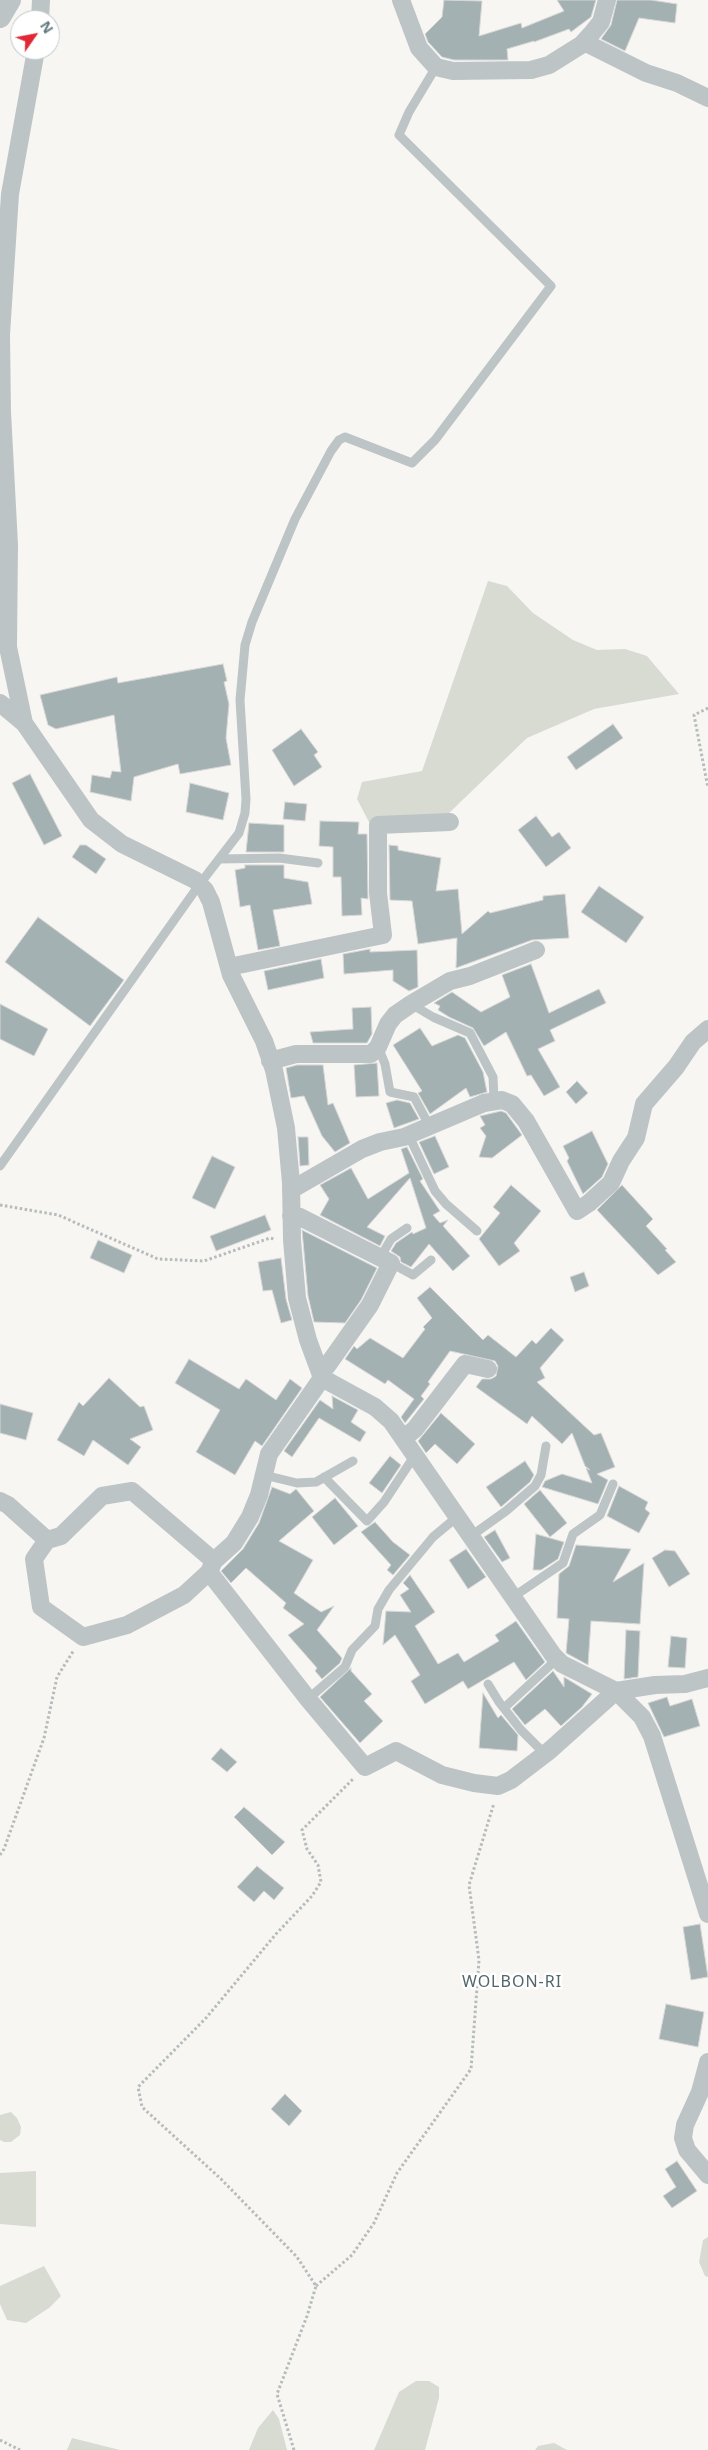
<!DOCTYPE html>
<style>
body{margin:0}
#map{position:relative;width:708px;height:2450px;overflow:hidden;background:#f7f6f3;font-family:"Noto Sans",sans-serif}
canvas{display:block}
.north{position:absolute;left:10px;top:10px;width:50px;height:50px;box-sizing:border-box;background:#fff;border:1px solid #c0cacb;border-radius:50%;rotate:57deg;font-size:14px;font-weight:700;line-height:20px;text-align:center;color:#627a7e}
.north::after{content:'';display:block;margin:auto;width:18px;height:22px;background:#e02934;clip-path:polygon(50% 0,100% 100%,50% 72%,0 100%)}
</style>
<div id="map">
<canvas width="708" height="2450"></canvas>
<div class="north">N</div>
</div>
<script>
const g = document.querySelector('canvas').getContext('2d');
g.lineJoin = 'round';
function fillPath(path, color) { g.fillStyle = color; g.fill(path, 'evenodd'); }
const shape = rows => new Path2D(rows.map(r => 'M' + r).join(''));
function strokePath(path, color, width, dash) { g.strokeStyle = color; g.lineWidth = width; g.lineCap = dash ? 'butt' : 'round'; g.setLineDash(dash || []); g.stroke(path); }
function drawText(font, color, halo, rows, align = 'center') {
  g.font = font + ' "Noto Sans",sans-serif'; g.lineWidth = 5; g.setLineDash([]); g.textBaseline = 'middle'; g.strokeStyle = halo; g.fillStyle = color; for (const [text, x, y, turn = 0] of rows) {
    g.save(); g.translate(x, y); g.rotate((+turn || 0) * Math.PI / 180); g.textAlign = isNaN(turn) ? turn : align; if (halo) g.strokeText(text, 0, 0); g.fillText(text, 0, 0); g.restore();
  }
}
const green = shape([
 [488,581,507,586,533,613,573,640,597,650,625,649,647,656,679,694,594,709,527,738,448,814,421,819,369,822,357,799,362,782,422,771],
 [11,2112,17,2118,21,2127,20,2135,11,2142,4,2142,0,2140,0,2115],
 [36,2171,36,2227,0,2224,0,2173],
 [708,2237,708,2277,705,2276,699,2262,703,2240],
 [44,2266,61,2296,49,2308,26,2323,7,2320,0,2304,0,2286],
 [416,2381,429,2381,439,2387,439,2398,425,2450,374,2450,399,2392],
 [273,2410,279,2419,287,2450,249,2450,258,2428],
 [72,2438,120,2450,67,2450],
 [554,2443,567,2450,535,2450,538,2446]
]);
const building = shape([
 [444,0,482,1,479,36,521,23,522,28,564,11,557,0,596,0,591,17,571,32,569,29,534,42,534,41,507,49,508,60,454,60,442,57,428,42,425,34,442,17,444,0],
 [617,0,651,0,677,4,675,23,639,18,625,51,601,39,611,25,617,0],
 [223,664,227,681,224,682,229,704,226,738,231,765,180,774,178,764,134,777,131,801,90,792,92,775,110,778,112,771,121,772,114,715,56,729,48,725,40,695,117,677,118,683,223,664],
 [613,724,623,738,576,770,567,757,613,724],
 [301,729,318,752,314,755,322,767,294,786,272,750,301,729],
 [30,774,62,836,44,845,12,783,30,774],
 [190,783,229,793,223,820,186,812,190,783],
 [285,802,307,804,305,821,283,819,285,802],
 [536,816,552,837,559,832,571,848,546,867,518,830,536,816],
 [320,821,359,822,358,834,367,834,368,899,361,898,362,915,342,916,341,877,333,877,333,847,319,846,320,821],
 [249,823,284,825,284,852,246,852,249,823],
 [80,845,86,845,106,859,96,874,72,857,80,845],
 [389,845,398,846,398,850,441,858,436,891,458,889,462,934,488,911,490,913,543,900,543,896,565,894,569,938,532,940,456,968,457,938,418,944,412,901,390,900,389,845],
 [245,865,284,865,284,878,308,882,312,904,273,910,280,946,258,950,250,905,240,907,235,870,245,868,245,865],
 [599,886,644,917,626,943,581,912,599,886],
 [38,917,124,980,90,1026,5,962,38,917],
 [370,949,370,952,417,950,418,987,409,991,393,981,393,970,344,974,343,954,370,949],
 [321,959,324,978,268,990,264,971,321,959],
 [531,964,549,1013,599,989,606,1003,550,1030,555,1041,538,1049,560,1087,544,1096,531,1075,527,1076,506,1032,484,1046,473,1028,449,1017,438,1010,440,1006,434,1003,452,992,481,1012,510,997,502,975,531,964],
 [0,1004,48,1029,34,1056,0,1039,0,1004],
 [371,1007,372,1034,367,1043,313,1043,310,1032,353,1029,352,1008,371,1007],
 [420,1028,432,1046,458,1035,465,1038,483,1072,487,1092,470,1097,466,1088,430,1114,418,1093,422,1091,393,1045,420,1028],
 [377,1063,379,1096,356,1097,354,1065,377,1063],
 [297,1065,323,1065,328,1105,333,1103,350,1143,335,1152,322,1136,304,1096,291,1098,286,1068,297,1065],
 [577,1081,588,1093,576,1104,566,1092,577,1081],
 [397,1100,410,1103,419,1119,394,1128,386,1103,397,1100],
 [501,1111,506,1113,522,1135,492,1158,479,1157,486,1136,480,1128,485,1125,480,1116,501,1111],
 [592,1131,608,1164,602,1177,583,1194,567,1161,569,1158,563,1146,592,1131],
 [435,1136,449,1167,434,1174,419,1142,435,1136],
 [298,1137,308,1137,309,1165,300,1166,298,1137],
 [407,1147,423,1179,420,1181,440,1211,433,1215,440,1223,448,1220,443,1226,470,1256,453,1271,429,1244,411,1267,401,1262,400,1257,391,1251,396,1243,412,1232,413,1234,426,1228,410,1178,367,1227,385,1236,380,1246,320,1215,329,1199,320,1185,351,1168,368,1199,409,1173,401,1149,407,1147],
 [212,1156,235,1167,215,1209,192,1198,212,1156],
 [511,1185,541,1211,514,1243,520,1251,499,1266,479,1239,500,1213,493,1207,511,1185],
 [622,1185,653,1219,646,1226,667,1249,665,1250,676,1262,658,1275,597,1210,622,1185],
 [265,1215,271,1230,216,1251,210,1236,265,1215],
 [302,1230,377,1268,361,1300,345,1323,314,1322,308,1296,302,1230],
 [98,1240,132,1255,124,1273,90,1258,98,1240],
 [281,1258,286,1299,292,1320,281,1323,272,1290,263,1291,258,1262,281,1258],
 [584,1272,589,1286,575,1292,570,1277,584,1272],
 [430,1287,483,1340,488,1335,516,1357,532,1340,536,1344,551,1328,564,1340,540,1368,545,1378,537,1382,594,1435,601,1433,615,1467,597,1474,608,1480,598,1504,542,1487,545,1481,562,1474,592,1483,586,1468,590,1470,585,1466,572,1433,562,1444,532,1416,527,1424,476,1387,482,1379,491,1379,496,1376,498,1366,495,1361,450,1351,428,1382,430,1384,421,1396,424,1399,405,1423,401,1417,414,1399,388,1380,385,1384,345,1359,354,1346,357,1349,370,1338,403,1358,425,1329,423,1327,432,1318,417,1298,430,1287],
 [189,1359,239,1389,246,1379,276,1400,290,1379,302,1388,262,1446,255,1441,235,1475,196,1452,220,1410,175,1383,189,1359],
 [109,1378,140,1407,144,1406,153,1430,130,1439,141,1447,128,1465,93,1440,84,1456,57,1440,79,1402,83,1406,109,1378],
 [332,1396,358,1410,351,1422,366,1432,360,1442,319,1418,292,1457,284,1451,320,1400,333,1409,332,1396],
 [0,1404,33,1413,26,1440,0,1433,0,1404],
 [441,1413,475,1444,457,1464,435,1444,426,1453,418,1441,441,1413],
 [390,1456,401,1465,382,1493,369,1483,390,1456],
 [525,1461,534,1475,530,1482,501,1507,486,1487,525,1461],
 [619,1486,648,1502,645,1509,650,1513,639,1533,607,1516,619,1486],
 [272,1487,290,1494,296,1489,314,1511,279,1541,313,1560,294,1593,321,1612,334,1606,317,1630,342,1658,340,1663,322,1679,315,1671,317,1668,288,1635,304,1624,283,1608,286,1603,246,1568,231,1583,221,1571,243,1549,259,1523,272,1487],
 [540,1490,567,1523,550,1537,524,1504,540,1490],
 [335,1498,358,1526,334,1545,312,1517,335,1498],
 [375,1522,393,1542,410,1555,393,1575,387,1570,391,1565,361,1532,375,1522],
 [495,1530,510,1558,502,1562,484,1537,495,1530],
 [536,1534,564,1542,558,1559,541,1570,533,1570,536,1534],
 [576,1545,631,1549,613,1582,644,1563,640,1624,591,1621,588,1665,566,1653,569,1619,557,1618,559,1574,569,1566,576,1545],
 [466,1549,486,1577,468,1589,449,1560,466,1549],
 [665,1550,675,1551,690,1574,669,1587,652,1558,665,1550],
 [410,1575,435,1612,415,1626,438,1664,458,1653,464,1662,499,1641,495,1635,516,1621,545,1662,526,1680,514,1662,468,1689,463,1681,425,1704,411,1681,420,1675,395,1635,383,1645,386,1611,411,1612,400,1595,409,1589,403,1583,410,1575],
 [626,1630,640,1631,638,1677,624,1679,626,1630],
 [671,1636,687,1638,685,1668,668,1667,671,1636],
 [351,1668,351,1671,372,1694,364,1701,383,1721,360,1743,320,1697,351,1668],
 [553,1671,564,1687,564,1677,592,1694,582,1707,561,1726,545,1709,525,1725,512,1709,553,1671],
 [483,1693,498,1718,501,1715,518,1735,517,1751,479,1748,483,1693],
 [667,1697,670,1706,692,1699,700,1726,664,1737,648,1703,667,1697],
 [221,1748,237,1762,227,1772,211,1759,221,1748],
 [244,1807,285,1842,272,1855,234,1817,244,1807],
 [257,1866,284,1888,274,1900,264,1891,254,1902,237,1887,257,1866],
 [700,1924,708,1977,691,1980,683,1927,700,1924],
 [666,2004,704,2012,698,2047,659,2039,666,2004],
 [285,2094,302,2111,289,2126,271,2109,285,2094],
 [677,2161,697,2191,672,2208,663,2196,676,2187,665,2169,677,2161]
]);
const path = shape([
 [708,708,694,715,708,788],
 [0,1205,58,1215,158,1259,204,1261,270,1238,275,1239],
 [0,1855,4,1849,44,1738,57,1677,74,1650],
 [316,2286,352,2255,374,2223,397,2173,471,2069,479,1960,469,1885,494,1803],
 [0,2440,20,2450],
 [294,2450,277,2394,307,2316,316,2286,297,2257,221,2179,142,2107,138,2087,206,2018,276,1934,312,1896,321,1882,318,1865,307,1849,302,1830,353,1779]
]);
const service = shape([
 [220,859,279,858,318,863],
 [411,1004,433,1017,470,1033,493,1077,494,1100],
 [378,1047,385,1064,390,1092,414,1097,430,1127],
 [409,1136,435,1191,446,1204,477,1231],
 [0,1166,199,885,239,833,245,813,246,799,240,700,245,645,252,622,295,519,331,451,339,440,345,437,412,463,435,440,551,286,399,135,409,112,436,67],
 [380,1258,391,1239,407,1228],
 [391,1263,413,1275,431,1260],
 [264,1475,297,1483,316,1482,353,1461],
 [324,1477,367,1521,384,1502,415,1455],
 [471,1536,506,1511,535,1486,541,1475,546,1446],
 [513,1597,563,1563,573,1534,600,1515,613,1484],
 [488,1684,499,1702,521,1730,545,1754],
 [308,1699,345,1667,352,1650,375,1626,378,1609,389,1590,433,1537,457,1517],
 [504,1708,557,1659]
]);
const minor = shape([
 [401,0,419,48,436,67,453,71,531,70,549,65,581,45,592,33,601,22,607,0],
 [40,20,41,0],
 [584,42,646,73,677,83,708,98],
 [0,703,24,723,91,820,122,844,195,880,205,890,211,902,231,975,264,1041,274,1070,286,1128,291,1183,292,1240,297,1298,308,1340,322,1378,269,1454,259,1495,250,1517,234,1543,214,1561,209,1572,308,1699,365,1767,396,1751,442,1775,474,1783,498,1786,511,1780,549,1751,616,1691,642,1717,652,1736,708,1914],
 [24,723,8,647,9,545,2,412,1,335,10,194,36,50],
 [229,967,383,935,378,893,378,825,450,822],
 [270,1061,296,1054,371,1054,378,1047,388,1024,395,1015,411,1004,450,981,470,976,536,950],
 [291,1190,362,1149,380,1142,404,1137,484,1103,502,1100,512,1104,526,1121,577,1211,589,1203,611,1183,621,1161,636,1138,644,1104,676,1067,693,1042,708,1029],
 [291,1216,300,1217,391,1263,370,1305,327,1366,320,1369],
 [322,1378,375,1407,391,1421,553,1655,562,1664,616,1691,655,1685,685,1684,708,1678],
 [404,1438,415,1429,465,1364,488,1369],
 [0,1501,8,1505,47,1540,34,1559,41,1607,83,1637,127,1625,184,1595,209,1572],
 [47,1540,61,1536,102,1496,132,1491,214,1561],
 [708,2062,700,2092,685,2125,683,2138,687,2150,708,2175]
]);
const tertiary = shape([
 [0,17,10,0]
]);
const quarterNames = [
 ["WOLBON-RI",512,1982]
];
fillPath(green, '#d8dbd2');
fillPath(building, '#a4b1b3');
strokePath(building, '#d8d7d6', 1);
strokePath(path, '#b6bbbc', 3, [2.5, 2.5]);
strokePath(service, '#bdc4c6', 9);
strokePath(minor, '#bdc4c6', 18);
strokePath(tertiary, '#bdc4c6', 22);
g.letterSpacing = '1px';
drawText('16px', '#546669', '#fff', quarterNames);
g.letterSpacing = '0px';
</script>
